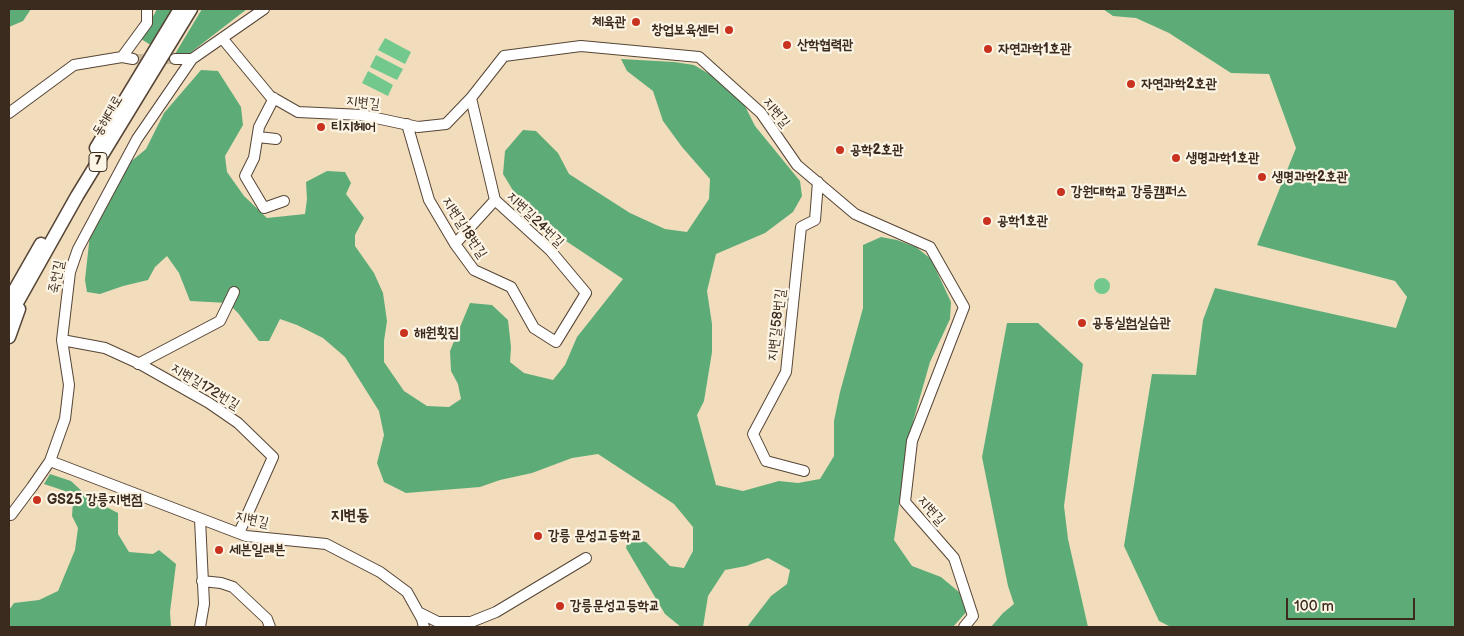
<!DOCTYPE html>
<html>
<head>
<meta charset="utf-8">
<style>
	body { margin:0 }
	#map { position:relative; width:1464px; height:636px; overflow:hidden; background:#f1ddbc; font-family:"Balsamiq Sans",sans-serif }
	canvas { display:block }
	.frame { position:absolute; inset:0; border:10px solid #3b2a1e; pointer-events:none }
	.scale { position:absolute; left:1286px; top:598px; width:129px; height:22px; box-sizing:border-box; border:2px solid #3b2a1e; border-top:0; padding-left:6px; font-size:15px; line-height:18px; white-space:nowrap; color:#3b2a1e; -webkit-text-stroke:4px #fcf5e5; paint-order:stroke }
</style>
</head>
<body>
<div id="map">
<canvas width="1464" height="636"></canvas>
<div class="frame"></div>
<div class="scale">100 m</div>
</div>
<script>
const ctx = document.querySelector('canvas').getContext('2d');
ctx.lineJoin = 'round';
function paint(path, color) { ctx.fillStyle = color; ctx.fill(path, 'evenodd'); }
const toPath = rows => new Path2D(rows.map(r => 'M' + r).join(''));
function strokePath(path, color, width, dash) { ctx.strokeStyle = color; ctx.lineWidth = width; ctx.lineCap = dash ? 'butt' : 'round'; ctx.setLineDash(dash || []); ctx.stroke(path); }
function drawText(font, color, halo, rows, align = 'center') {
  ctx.font = font + ' "Balsamiq Sans","Poor Story",sans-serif'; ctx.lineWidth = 4.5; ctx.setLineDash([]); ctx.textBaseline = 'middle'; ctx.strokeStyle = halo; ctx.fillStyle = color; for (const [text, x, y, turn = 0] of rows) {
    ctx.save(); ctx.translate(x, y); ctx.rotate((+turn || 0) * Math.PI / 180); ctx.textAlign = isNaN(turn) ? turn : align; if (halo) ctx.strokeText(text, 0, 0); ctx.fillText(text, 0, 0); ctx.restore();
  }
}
paint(toPath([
	[385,38,411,52,405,64,378,50],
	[376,55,403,69,397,80,370,67],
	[368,71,393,85,388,96,362,83],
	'1094 286a8 8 0 1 1 16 0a8 8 0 1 1-16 0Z'
]), '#72c88d');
paint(toPath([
	[9,9,31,9,23,21,9,27],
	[157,9,176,9,154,47,141,39],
	[202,9,247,9,190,53,175,54],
	[1103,9,1455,9,1455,627,1171,627,1159,621,1124,546,1152,374,1196,375,1203,320,1215,288,1396,328,1407,297,1395,281,1257,245,1296,148,1269,74,1231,73,1169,33,1136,18,1113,16],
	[621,59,674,62,694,65,711,75,745,106,755,126,800,181,802,196,793,212,765,233,716,254,707,291,712,324,712,352,704,401,697,415,716,485,743,491,779,481,798,483,820,479,834,456,834,421,840,392,863,308,863,245,881,237,897,240,916,247,931,259,951,302,950,319,930,362,910,432,894,540,912,566,941,577,959,592,968,610,953,627,747,627,771,596,787,584,790,570,768,558,746,566,725,570,708,596,703,627,681,627,665,614,626,548,628,539,646,542,670,566,684,568,693,551,693,527,674,504,598,454,572,458,532,473,500,480,480,487,406,493,384,482,377,463,384,435,379,411,345,357,323,338,297,325,280,319,269,341,259,341,238,313,228,303,190,301,179,273,167,256,155,267,148,280,123,286,100,294,87,292,85,280,90,234,128,164,146,149,164,113,201,70,218,71,241,107,243,125,225,156,227,172,244,196,267,218,305,214,307,199,306,182,327,171,345,172,351,183,346,194,364,218,355,235,355,246,374,273,383,293,387,321,384,341,384,362,404,391,427,406,449,407,461,399,458,384,451,371,450,351,470,303,492,305,508,320,511,347,510,362,524,373,553,380,565,365,577,337,623,279,566,241,546,232,523,207,503,174,505,151,523,130,536,131,558,153,569,174,630,213,665,229,687,232,709,199,710,179,682,147,663,121,653,91,627,71],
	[1007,323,1038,323,1083,364,1064,506,1068,539,1088,627,991,627,1003,613,1014,604,1008,586,982,457],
	[50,474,71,481,89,498,118,513,118,534,129,552,153,554,159,550,176,564,170,612,171,627,9,627,9,610,14,603,39,600,58,591,75,550,78,528,72,516,73,502,68,492,44,484]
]), '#5dac78');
strokePath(toPath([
	[133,59,175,59]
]), '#cdb99c', 10, [10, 5]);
const minor = toPath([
	[222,38,270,96,298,112,362,115,418,127,446,124,471,98,504,56,581,46,699,57,761,113,797,165,855,214,930,247,964,307,912,441,905,502,954,558,973,616,964,627],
	[122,57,147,23,147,9],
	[175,59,192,59],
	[274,98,259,127,254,158,245,176,264,208,284,201],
	[9,113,74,65,122,57,133,59],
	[407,124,429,200,455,244,474,270,511,287,534,328,556,342,586,293,550,250,495,200,471,98],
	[258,137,276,139],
	[455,244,495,200],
	[62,340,105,348,140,364,209,403,238,423,273,457,239,533],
	[138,364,220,321,234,292],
	[50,461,246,536,326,544,380,572,407,592,422,619,424,627],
	[804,471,766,461,753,434,786,372,801,227,815,220,818,182],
	[9,515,11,515,32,487,50,461,65,419,69,385,62,340,70,272,78,249,137,139,192,59,264,9],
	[202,581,221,583,233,587,267,619,270,627],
	[418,612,438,622,471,622,496,612,586,558],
	[200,627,204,604,200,519]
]);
const major = toPath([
	[96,148,180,9],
	[9,300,41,244],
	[9,317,77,196,191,9],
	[9,337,19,309]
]);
strokePath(minor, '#564536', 12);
strokePath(major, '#564536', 15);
strokePath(minor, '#fff', 10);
strokePath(major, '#fff', 12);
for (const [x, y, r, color] of [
	[636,22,5,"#c8321e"],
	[729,30,5,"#c8321e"],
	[787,45,5,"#c8321e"],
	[988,49,5,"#c8321e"],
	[1131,84,5,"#c8321e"],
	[321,127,5,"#c8321e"],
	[840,150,5,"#c8321e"],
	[1176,158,5,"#c8321e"],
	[1262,177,5,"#c8321e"],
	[1061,192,5,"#c8321e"],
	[987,221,5,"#c8321e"],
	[1082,323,5,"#c8321e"],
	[404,333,5,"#c8321e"],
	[37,500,5,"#c8321e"],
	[538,536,5,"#c8321e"],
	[219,550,5,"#c8321e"],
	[560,606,5,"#c8321e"]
]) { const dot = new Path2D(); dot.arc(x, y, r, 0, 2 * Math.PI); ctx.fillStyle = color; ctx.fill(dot); strokePath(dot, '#fcf5e5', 2); }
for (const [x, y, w] of [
	[98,162,18]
]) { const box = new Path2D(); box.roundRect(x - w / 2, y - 9.5, w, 19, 4); ctx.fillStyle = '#fcf5e5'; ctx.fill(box); strokePath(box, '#3b2a1e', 1); }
drawText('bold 12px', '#3b2a1e', null, [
	["7",98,162]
]);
drawText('bold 14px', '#3b2a1e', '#fcf5e5', [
	["체육관",626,22,"right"],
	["창업보육센터",719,30,"right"],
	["산학협력관",797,45],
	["자연과학1호관",998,49],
	["자연과학2호관",1141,84],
	["티지헤어",331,127],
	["공학2호관",850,150],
	["생명과학1호관",1186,158],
	["생명과학2호관",1272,177],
	["강원대학교 강릉캠퍼스",1071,192],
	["공학1호관",997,221],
	["공동실험실습관",1092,323],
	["해원횟집",414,333],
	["GS25 강릉지변점",47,500],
	["강릉 문성고등학교",548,536],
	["세븐일레븐",229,550],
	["강릉문성고등학교",570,606]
], 'left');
drawText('14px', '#3b2a1e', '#fcf5e5', [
	["지변길",363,103,7],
	["지변길",776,113,51],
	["동해대로",108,116,-59],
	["지변길24번길",535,220,44],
	["지변길18번길",464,228,57],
	["죽헌길",57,277,-79],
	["지변길58번길",777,325,-83],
	["지변길172번길",205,387,31],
	["지변길",931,511,49],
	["지변길",252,520,13]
]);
drawText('bold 16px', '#3b2a1e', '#fcf5e5', [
	["지변동",350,516]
]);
</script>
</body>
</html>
